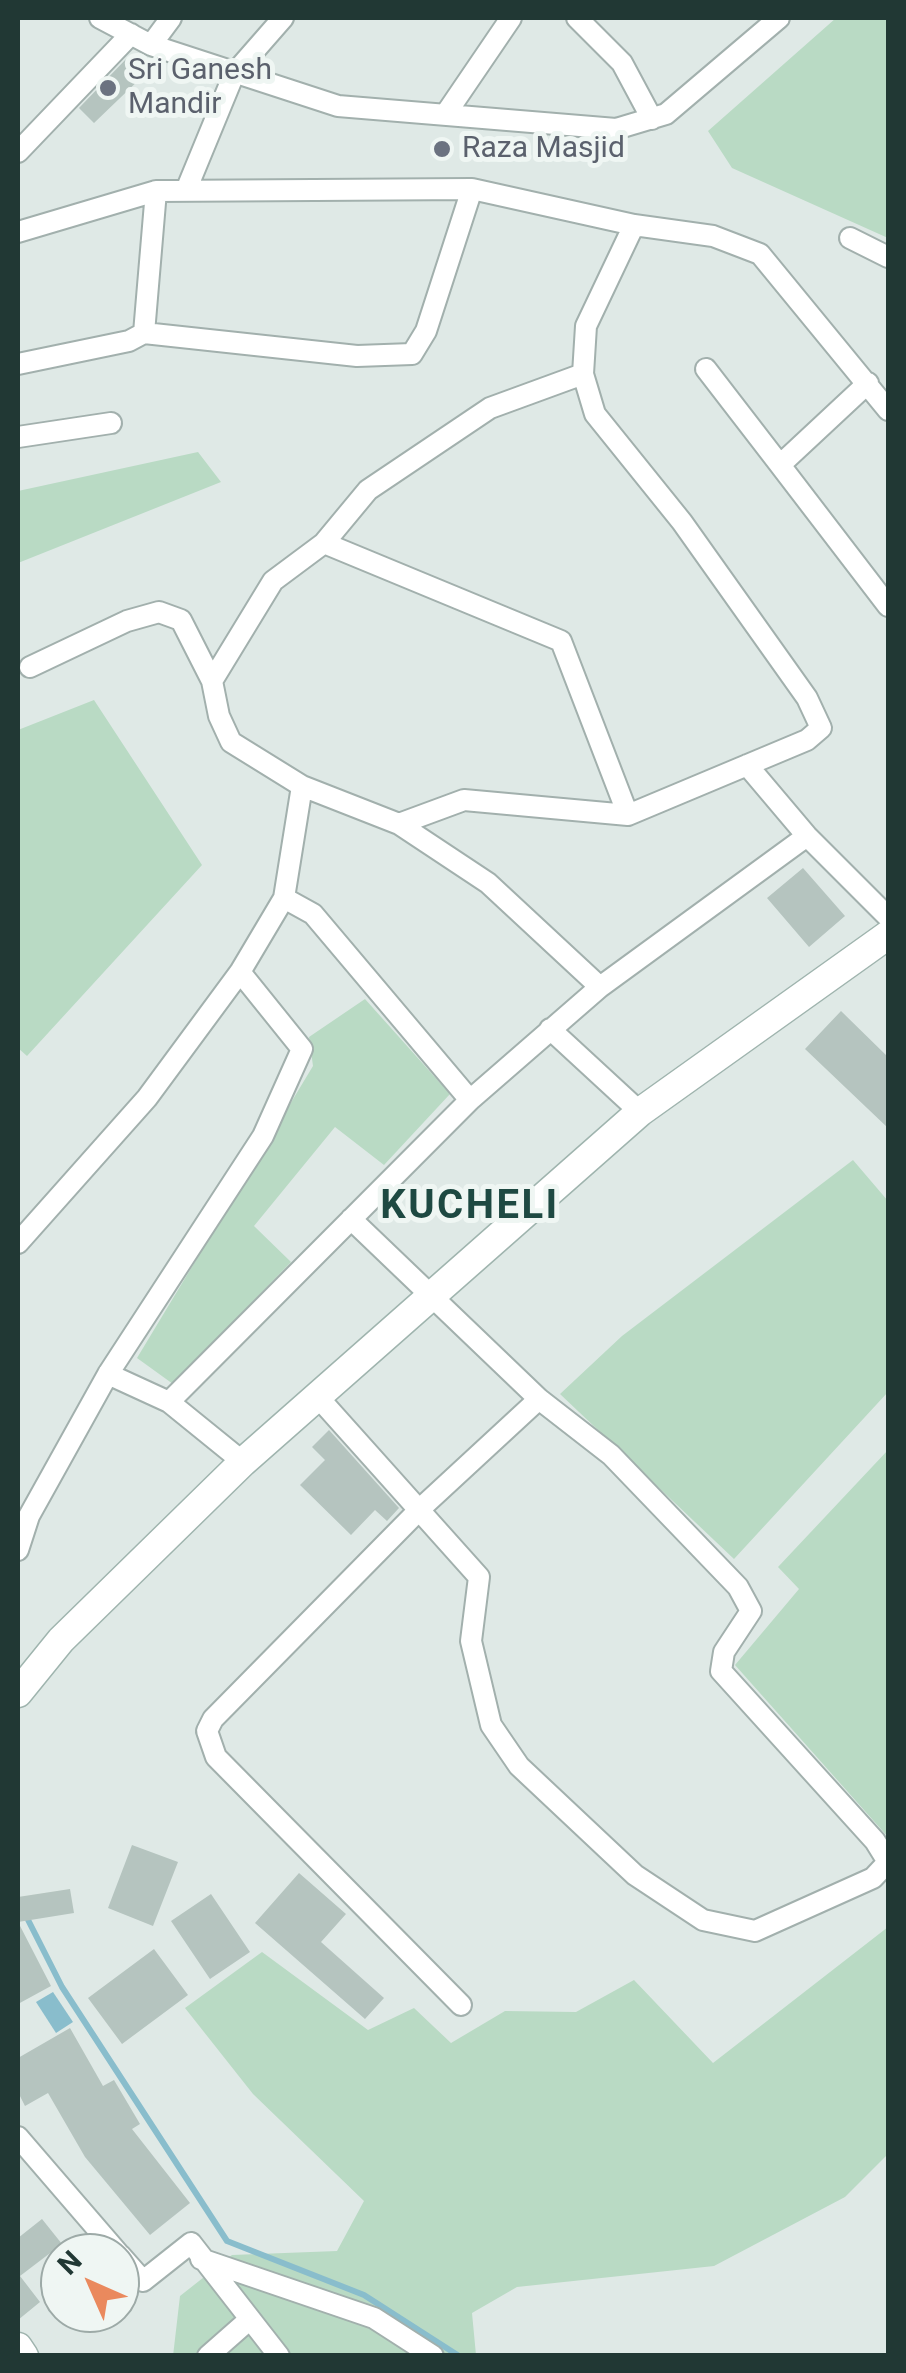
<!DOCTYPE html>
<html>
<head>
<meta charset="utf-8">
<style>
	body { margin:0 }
	#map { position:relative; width:906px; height:2373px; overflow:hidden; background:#dfe9e6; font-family:Roboto,sans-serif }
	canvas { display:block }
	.frame { position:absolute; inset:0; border:20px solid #213834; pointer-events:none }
	.north { position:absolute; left:40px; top:2233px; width:100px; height:100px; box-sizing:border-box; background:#eff6f3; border:2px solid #9daaa7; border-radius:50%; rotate:315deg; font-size:28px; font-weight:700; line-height:40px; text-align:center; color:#213834 }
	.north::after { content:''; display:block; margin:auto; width:35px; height:45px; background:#ea895d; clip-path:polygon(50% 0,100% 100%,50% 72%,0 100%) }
</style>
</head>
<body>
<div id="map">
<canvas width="906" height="2373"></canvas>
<div class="frame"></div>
<div class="north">N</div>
</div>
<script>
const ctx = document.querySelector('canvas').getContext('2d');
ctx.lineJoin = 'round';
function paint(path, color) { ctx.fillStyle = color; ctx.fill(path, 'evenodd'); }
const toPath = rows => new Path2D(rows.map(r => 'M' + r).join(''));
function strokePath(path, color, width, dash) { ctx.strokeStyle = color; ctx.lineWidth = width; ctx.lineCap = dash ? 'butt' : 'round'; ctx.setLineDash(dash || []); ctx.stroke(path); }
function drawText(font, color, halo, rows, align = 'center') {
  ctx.font = font + ' Roboto,sans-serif'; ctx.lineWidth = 10; ctx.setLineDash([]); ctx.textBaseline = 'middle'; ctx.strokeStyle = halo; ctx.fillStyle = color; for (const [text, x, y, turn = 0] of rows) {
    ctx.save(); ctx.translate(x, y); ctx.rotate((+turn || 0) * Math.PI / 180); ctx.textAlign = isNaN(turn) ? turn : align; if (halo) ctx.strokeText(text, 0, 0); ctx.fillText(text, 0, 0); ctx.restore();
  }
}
paint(toPath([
	[836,18,888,18,888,238,732,168,708,131],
	[198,452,221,482,18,563,18,491],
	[94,700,202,865,27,1056,18,1048,18,730],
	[365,999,450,1094,384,1165,335,1127,254,1226,291,1262,173,1384,137,1358,313,1066,309,1037],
	[853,1160,888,1201,888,1392,734,1559,560,1394,622,1336],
	[888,1450,888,1837,735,1665,799,1589,778,1567],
	[888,1927,888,2154,845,2197,714,2266,517,2287,472,2313,476,2355,173,2356,180,2296,232,2255,337,2251,364,2201,253,2094,185,2008,262,1952,368,2030,414,2008,451,2043,505,2011,576,2012,634,1980,713,2063]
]), '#b9dac4');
paint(toPath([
	[53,1992,73,2022,56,2033,36,2002]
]), '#89bdcc');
strokePath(toPath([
	[18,1900,62,1987,227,2241,364,2295,459,2356]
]), '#89bdcc', 6);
paint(toPath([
	[127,58,144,75,94,123,79,108],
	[803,868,845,916,809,947,767,898],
	[841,1011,888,1057,888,1128,805,1049],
	[329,1430,399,1508,387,1521,375,1510,351,1535,300,1485,325,1460,312,1447],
	[132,1845,178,1862,153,1926,108,1908],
	[299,1873,346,1914,321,1942,384,1998,365,2019,255,1923],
	[70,1889,74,1913,18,1922,51,1986,18,2004,18,1897],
	[211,1894,250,1952,210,1979,171,1921],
	[154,1949,188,1995,122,2044,88,1998],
	[70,2028,103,2086,114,2080,140,2124,132,2129,190,2203,150,2235,85,2157,48,2093,25,2106,18,2092,18,2058],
	[42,2219,62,2244,20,2276,40,2302,18,2320,18,2238]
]), '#b5c4bf');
const street = toPath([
	[100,18,151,45,338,106,616,129,666,114,779,18],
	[577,18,622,63,652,119],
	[151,45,171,18],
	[445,115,511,18],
	[18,152,131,34],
	[187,188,234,74,283,18],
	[18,232,156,191,472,189,634,225,713,236,760,254,888,410],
	[850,238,888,257],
	[144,333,156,191],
	[18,364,129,341,144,333,357,356,412,354,426,331,472,189],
	[706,369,780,465],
	[868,383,780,465,888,606],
	[18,437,111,423],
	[324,543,561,641,628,815],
	[30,667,127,621,159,612,181,620,212,681,219,716,231,742,302,786,399,824,488,883,600,987],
	[212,681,273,581,324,543,368,490,490,408,583,374],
	[747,765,807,836,888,917],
	[399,824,464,800,628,815,807,740,821,728,807,698,682,522,595,414,583,374,586,326,634,225],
	[284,898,313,914,470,1100],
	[550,1029,640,1112],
	[351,1219,539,1399,611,1455,738,1587,751,1611,724,1652,721,1671,875,1841,888,1862],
	[18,1243,147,1098,240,972,284,898,302,786],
	[108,1374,169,1402,243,1462],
	[317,1396,479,1577,471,1641,491,1725,519,1766,635,1875,703,1920,755,1931,873,1878,888,1862],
	[169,1402,470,1100,600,987,807,836],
	[18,1550,29,1516,108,1374,263,1136,302,1049,240,972],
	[461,2005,216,1757,207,1731,213,1719,421,1508,539,1399],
	[18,2137,118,2253],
	[120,2255,143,2281,191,2243,279,2356],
	[201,2259,374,2318,433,2356],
	[208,2356,250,2319]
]);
const secondary = toPath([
	[18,1693,61,1640,243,1462,640,1112,888,935],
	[18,2347,24,2356]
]);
strokePath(street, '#a2b0ad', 24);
strokePath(secondary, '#9fb4ae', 31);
strokePath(street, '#fff', 20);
strokePath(secondary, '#fff', 28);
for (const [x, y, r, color] of [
	[108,88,10,"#6b7280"],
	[442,149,10,"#6b7280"]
]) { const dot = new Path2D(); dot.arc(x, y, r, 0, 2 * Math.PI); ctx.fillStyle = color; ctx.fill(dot); strokePath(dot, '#eff6f3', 4); }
drawText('30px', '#5b616d', '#eff6f3', [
	["Sri Ganesh",128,71],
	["Mandir",128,105],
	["Raza Masjid",462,149]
], 'left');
ctx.letterSpacing = '2.5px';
drawText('bold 40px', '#1e4942', '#eff6f3', [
	["KUCHELI",470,1208]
]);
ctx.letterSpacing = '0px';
</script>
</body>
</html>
